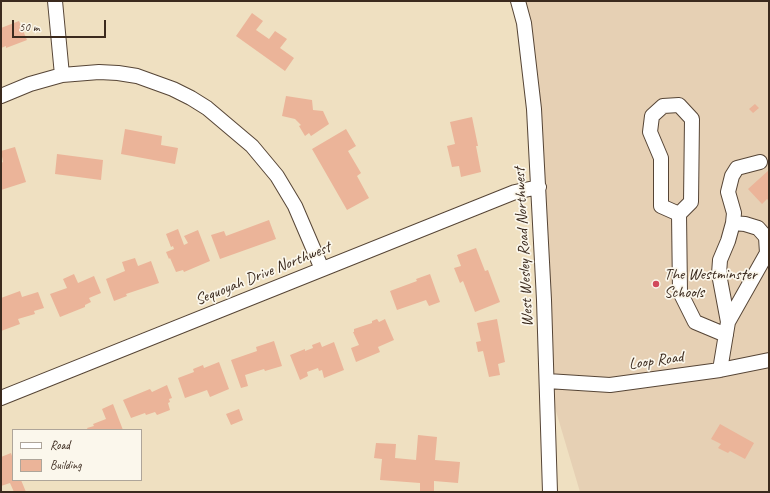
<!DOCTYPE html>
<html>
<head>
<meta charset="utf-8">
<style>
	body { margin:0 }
	#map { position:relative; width:770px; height:493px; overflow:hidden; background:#efe0c1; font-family:Caveat,sans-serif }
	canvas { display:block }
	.frame { position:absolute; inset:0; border:2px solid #3b2a1e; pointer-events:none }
	.legend { position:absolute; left:12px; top:429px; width:130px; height:52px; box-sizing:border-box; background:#fbf7ec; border:1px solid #aea59a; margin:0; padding:5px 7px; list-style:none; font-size:12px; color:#3b2a1e }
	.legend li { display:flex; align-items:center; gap:8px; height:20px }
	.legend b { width:20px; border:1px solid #aea59a }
	.scale { position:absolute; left:12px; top:20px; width:94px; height:18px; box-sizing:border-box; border:2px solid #3b2a1e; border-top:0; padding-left:5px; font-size:12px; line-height:14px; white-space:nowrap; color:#3b2a1e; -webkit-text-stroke:3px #fbf7ec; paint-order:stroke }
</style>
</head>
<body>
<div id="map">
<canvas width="770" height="493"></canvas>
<div class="frame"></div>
<ul class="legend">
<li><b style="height:5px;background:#fff"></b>Road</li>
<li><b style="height:11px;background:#ebb499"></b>Building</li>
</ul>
<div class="scale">50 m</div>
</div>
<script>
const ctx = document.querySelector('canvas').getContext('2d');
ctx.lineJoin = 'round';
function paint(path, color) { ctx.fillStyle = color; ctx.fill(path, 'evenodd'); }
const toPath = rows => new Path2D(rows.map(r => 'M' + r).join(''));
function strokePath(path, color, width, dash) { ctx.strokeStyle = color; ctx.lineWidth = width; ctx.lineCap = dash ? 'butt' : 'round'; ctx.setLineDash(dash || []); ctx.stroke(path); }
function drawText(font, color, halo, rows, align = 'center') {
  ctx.font = font + ' Caveat,sans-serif'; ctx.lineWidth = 3.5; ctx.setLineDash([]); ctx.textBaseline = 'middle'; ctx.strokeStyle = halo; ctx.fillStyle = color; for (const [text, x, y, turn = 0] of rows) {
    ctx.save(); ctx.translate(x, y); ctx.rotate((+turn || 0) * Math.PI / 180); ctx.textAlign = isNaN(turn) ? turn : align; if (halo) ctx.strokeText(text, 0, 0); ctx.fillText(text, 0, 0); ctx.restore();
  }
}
paint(toPath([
	[518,1,769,1,769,492,580,492,547,381,539,187]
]), '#e6d0b4');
paint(toPath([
	[252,13,263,21,256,30,269,39,275,31,287,39,280,48,294,58,285,71,236,36],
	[19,21,27,40,6,48,6,46,1,48,1,28],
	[286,96,312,100,313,110,323,111,329,124,311,136,309,133,305,136,299,126,301,125,295,119,282,116],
	[755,104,759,108,753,113,749,109],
	[472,117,478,146,476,146,481,172,461,177,459,166,452,167,447,146,455,144,450,122],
	[125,129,162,136,161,145,178,148,175,164,121,154],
	[346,129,356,146,348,151,361,173,357,176,369,198,347,210,312,149],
	[15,147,26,182,1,190,1,163,3,162,1,151],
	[57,154,103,160,101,180,55,174],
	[769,170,769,201,767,199,762,204,748,189],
	[269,220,276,239,220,259,211,235,224,231,226,236],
	[178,229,184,245,188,243,184,236,198,230,210,261,184,272,183,270,176,272,170,258,169,259,166,252,174,249,173,246,171,247,166,234],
	[476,248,485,271,488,270,500,302,475,312,463,281,460,283,454,268,461,266,457,255],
	[135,258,138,266,151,261,159,283,126,294,127,296,114,301,106,279,125,271,122,262],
	[74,274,78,283,94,276,101,293,89,298,91,302,85,305,85,307,60,317,50,294,67,288,63,279],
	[430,274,440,302,429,306,426,300,397,310,390,291,417,281,416,279],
	[20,291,22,297,38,292,44,308,34,311,35,314,18,319,20,324,1,331,1,298],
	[377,319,379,322,385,319,394,340,378,347,380,352,356,362,351,348,359,345,353,332,354,332,354,329,372,323,372,321],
	[497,319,505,362,498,364,500,375,489,377,483,351,478,352,476,342,481,341,477,323],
	[274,341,282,366,265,371,264,369,245,375,248,386,241,388,231,360,257,351,256,347],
	[320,342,322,347,334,342,344,370,324,378,322,370,319,371,318,368,307,372,308,376,300,380,290,355,305,349,305,351,313,348,312,345],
	[219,362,229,389,210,397,207,390,185,398,178,378,194,372,193,369,203,365,204,368],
	[167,385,172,398,169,399,170,402,168,403,170,410,157,415,155,412,146,415,145,413,131,418,123,400,150,389,152,392],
	[113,404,123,430,88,430,87,428,94,426,93,424,106,419,102,409],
	[239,409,243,420,231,425,226,414],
	[720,424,754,443,745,459,730,451,728,453,718,448,721,444,711,439],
	[418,435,437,437,435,460,460,462,458,483,434,481,434,492,420,492,420,483,380,480,382,459,374,458,376,443,396,444,395,458,416,460],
	[11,453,13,459,13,480,21,480,26,492,14,492,10,483,1,486,1,457]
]), '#ebb499');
const minor = toPath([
	[55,1,62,75],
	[518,1,524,23,534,109,544,300,550,492],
	[1,96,30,84,62,75,99,72,118,73,137,76,173,89,191,98,207,108,252,146,277,176,295,206,322,269],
	[679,214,661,206,661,158,650,132,652,116,663,106,679,105,692,119,691,202,679,214,680,292,695,322,726,335],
	[733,223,734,213,728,192,732,176,737,168,760,162],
	[720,370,728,322,719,274,720,260,728,241,733,223,745,224,758,228,766,237,767,253,728,322],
	[547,381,610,385,720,370,769,360],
	[1,398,515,192,539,187]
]);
strokePath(minor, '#564536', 16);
strokePath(minor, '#fff', 14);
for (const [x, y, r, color] of [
	[656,284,4,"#d1495b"]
]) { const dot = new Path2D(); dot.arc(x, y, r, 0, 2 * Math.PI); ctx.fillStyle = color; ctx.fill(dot); strokePath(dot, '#fbf7ec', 1.5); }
drawText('16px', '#3b2a1e', '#fbf7ec', [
	["West Wesley Road Northwest",524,247,-93],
	["Sequoyah Drive Northwest",263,274,-22],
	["Loop Road",656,361,-8]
]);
drawText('16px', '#3b2a1e', '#fbf7ec', [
	["The Westminster",664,275],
	["Schools",664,293]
], 'left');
</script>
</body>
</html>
